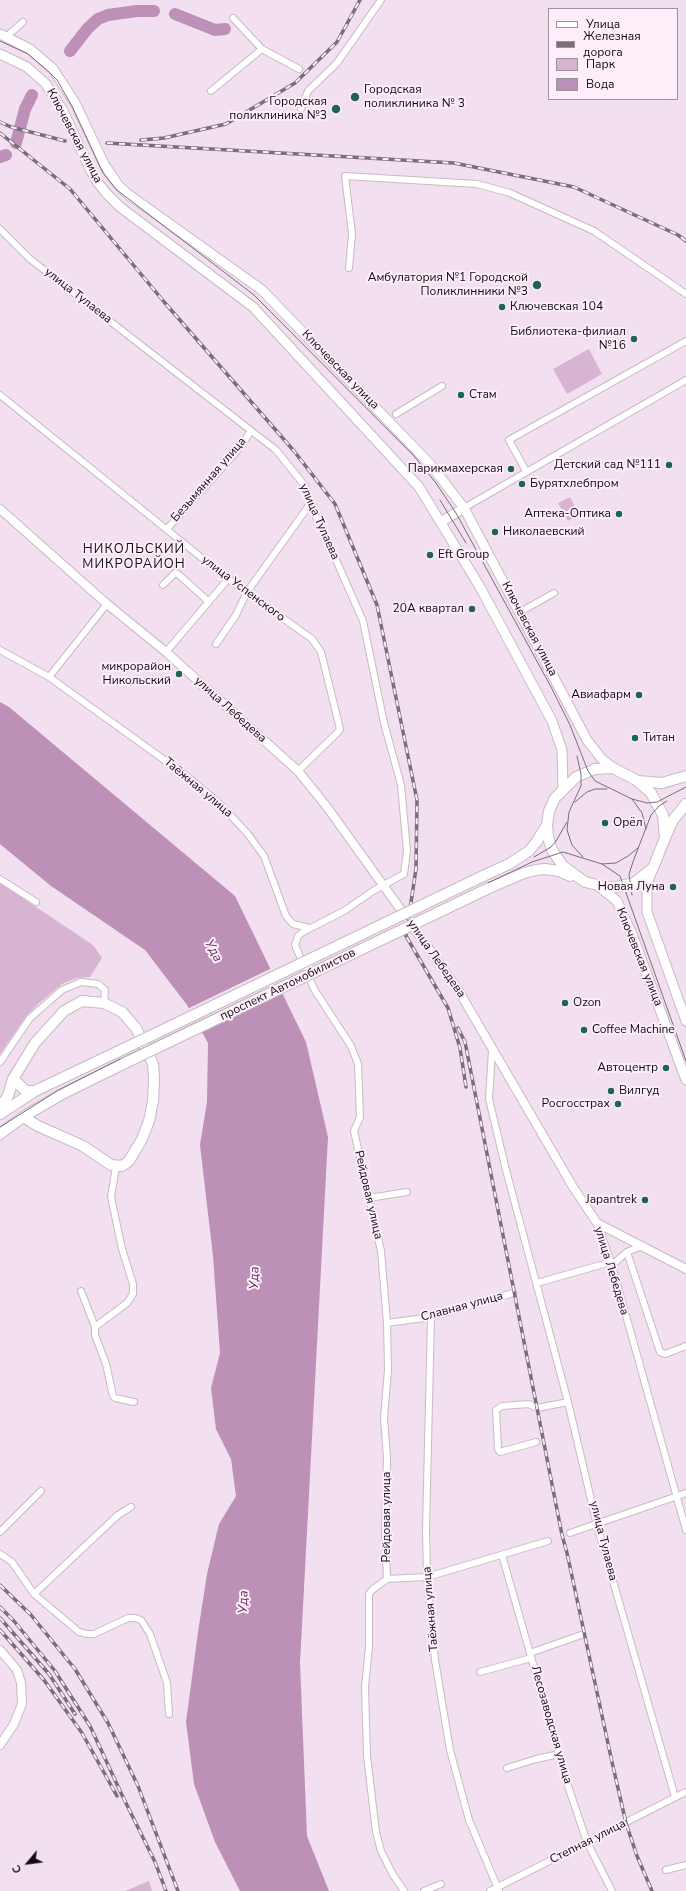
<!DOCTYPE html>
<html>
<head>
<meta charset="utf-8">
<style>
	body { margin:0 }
	#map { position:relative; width:686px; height:1891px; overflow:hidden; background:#f2dfef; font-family:"Nunito Sans",sans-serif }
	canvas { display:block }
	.legend { position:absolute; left:548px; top:8px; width:130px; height:92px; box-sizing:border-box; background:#fdeefa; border:1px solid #9e939c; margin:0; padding:5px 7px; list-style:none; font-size:12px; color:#100b10 }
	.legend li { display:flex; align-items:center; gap:8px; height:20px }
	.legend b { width:20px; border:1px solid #9e939c }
	.north { position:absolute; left:8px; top:1843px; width:40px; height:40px; -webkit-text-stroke:3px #fdeefa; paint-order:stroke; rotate:241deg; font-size:11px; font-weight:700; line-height:16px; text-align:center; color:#100b10 }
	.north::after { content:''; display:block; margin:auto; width:14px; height:18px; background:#100b10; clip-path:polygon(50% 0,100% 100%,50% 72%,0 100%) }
</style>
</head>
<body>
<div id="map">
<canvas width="686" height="1891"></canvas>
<ul class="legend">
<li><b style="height:5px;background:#fff"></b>Улица</li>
<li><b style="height:5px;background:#7a6e79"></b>Железная дорога</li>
<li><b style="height:11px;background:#d7b5d2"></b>Парк</li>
<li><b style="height:11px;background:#bd90b7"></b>Вода</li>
</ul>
<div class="north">С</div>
</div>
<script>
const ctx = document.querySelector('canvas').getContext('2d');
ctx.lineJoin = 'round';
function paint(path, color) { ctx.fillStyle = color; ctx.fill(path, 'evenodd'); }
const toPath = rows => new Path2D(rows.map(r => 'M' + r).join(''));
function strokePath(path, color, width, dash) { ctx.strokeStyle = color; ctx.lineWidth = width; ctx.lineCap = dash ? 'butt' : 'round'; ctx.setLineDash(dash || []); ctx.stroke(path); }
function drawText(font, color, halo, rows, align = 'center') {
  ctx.font = font + ' "Nunito Sans",sans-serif'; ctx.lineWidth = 4; ctx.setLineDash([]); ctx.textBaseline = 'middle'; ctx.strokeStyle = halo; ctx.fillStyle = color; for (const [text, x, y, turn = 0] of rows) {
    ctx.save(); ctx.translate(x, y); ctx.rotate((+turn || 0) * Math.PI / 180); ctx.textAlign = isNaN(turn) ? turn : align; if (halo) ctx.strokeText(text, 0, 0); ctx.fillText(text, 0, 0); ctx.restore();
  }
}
paint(toPath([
	[589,349,602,374,567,394,553,369],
	[570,497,579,515,568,521,558,503],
	[0,883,93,945,102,958,90,977,77,978,62,984,38,1004,27,1015,0,1054],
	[149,1881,152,1891,125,1891]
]), '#d7b5d2');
paint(toPath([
	[0,702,9,707,235,896,306,1042,328,1137,300,1663,307,1836,329,1891,240,1891,215,1842,194,1784,186,1722,198,1632,207,1574,219,1524,236,1496,231,1459,216,1429,211,1388,220,1353,213,1256,200,1145,207,1102,208,1043,187,1005,145,950,51,886,0,844]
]), '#bd90b7');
paint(toPath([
	[272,968,284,992,200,1032,187,1009]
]), '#f2dfef');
strokePath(toPath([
	[175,14,215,30,225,29],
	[70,51,88,28,98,19,108,15,137,11,154,11],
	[16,143,25,109,32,95],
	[0,157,6,155]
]), '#bd90b7', 12);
const minor = toPath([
	[233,18,262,49,299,69],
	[6,37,23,22],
	[211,91,262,49],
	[301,109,308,91,337,63,381,0],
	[0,229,30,259,276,450,305,486,310,504,332,551,363,621,384,723,401,785,407,851,404,874,373,891,344,911,303,932,298,936,295,945,314,989,351,1046,358,1064,360,1117,354,1131,381,1251,387,1323,388,1370,384,1418,387,1458,385,1532,387,1579],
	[349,268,352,234,345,176,477,184,510,193,594,231,686,294],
	[0,395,228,579,312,639,321,652,340,729,338,732,298,771],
	[396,414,442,386],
	[526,471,509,440,686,341],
	[464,508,686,380],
	[167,529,237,451,251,431],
	[163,585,175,573,178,574,209,602],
	[107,604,49,677,188,777,221,805,247,833,264,856,286,916,293,924,309,928],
	[520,612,554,593],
	[216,644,236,615,247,592,310,504],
	[0,650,49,677],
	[166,652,228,579],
	[0,879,36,902],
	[492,1050,489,1099,506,1170,568,1402,597,1525,675,1797],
	[0,1062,30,1018,62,990,81,982,98,984,105,990,104,1003],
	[116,1167,111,1197,122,1249,133,1284,133,1294,127,1303,95,1327,95,1335,106,1364,113,1396,115,1398,134,1402],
	[369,1198,407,1192],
	[597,1223,611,1262,686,1530],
	[627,1252,660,1352,665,1354,686,1346],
	[612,1265,627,1252,642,1246],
	[537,1283,611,1262],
	[81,1291,95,1327],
	[431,1317,426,1529,427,1577,435,1660,450,1750,469,1820,499,1891],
	[387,1323,431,1317,513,1293],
	[536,1442,500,1452,498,1449,496,1410,502,1406,529,1404,537,1408,568,1402],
	[0,1532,41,1491],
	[570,1533,686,1493],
	[0,1554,12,1562,34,1594,79,1632,87,1634,94,1634,128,1618,135,1618,141,1620,150,1634,167,1683,169,1714],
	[502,1555,567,1783,587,1842,612,1891],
	[387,1579,372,1590,369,1594,369,1647,365,1687,367,1756,376,1832,381,1851,392,1873,404,1891],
	[387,1579,427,1577,548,1541],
	[34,1594,118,1515,131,1507],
	[530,1653,581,1635],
	[480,1672,531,1658],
	[507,1768,536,1759,559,1754],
	[666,1870,686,1865],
	[424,1891,441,1884],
	[490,1891,686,1792]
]);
const tertiary = toPath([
	[0,509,107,604,166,652,298,771,327,807,457,988,573,1187,597,1223,686,1269],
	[0,1650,17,1670,21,1683,22,1704,14,1724,0,1745]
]);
const secondary = toPath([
	[0,34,30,49,53,69,75,103,104,164,118,185,129,195,262,290,430,464,464,508,587,740,601,758,613,768],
	[0,54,27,67,46,84,63,111,90,169,98,183,107,194,120,207,253,307,419,487,480,587,552,721,562,750,563,789],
	[441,522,464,508],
	[653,868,647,884,647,912,686,1021],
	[598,886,617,901,632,934,686,1080]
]);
const primary = toPath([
	[613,768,636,780,651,793,663,815,665,838,653,868,634,883,611,888,585,882,563,866,552,850,548,837,547,825,549,811,555,798,576,777,595,769,613,768],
	[638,781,662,783,686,776],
	[665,838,673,820,686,804],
	[483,876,509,864,529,851,537,841,547,825],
	[489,888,524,873,536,870,545,869,559,871,570,876],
	[13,1079,26,1091,35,1091],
	[0,1107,8,1096,13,1079,35,1043,64,1011,82,1001,104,1003,122,1012,136,1028,153,1064,154,1079,153,1101,149,1121,142,1139,129,1161,122,1166,111,1165,83,1146,38,1126,23,1117],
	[0,1114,35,1091,117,1052],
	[0,1134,23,1117,62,1094,123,1064]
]);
strokePath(minor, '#cab9c7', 8);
strokePath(tertiary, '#cab9c7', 10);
strokePath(secondary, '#cab9c7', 11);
strokePath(primary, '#cab9c7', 12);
strokePath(minor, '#fff', 6);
strokePath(tertiary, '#fff', 8);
strokePath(secondary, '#fff', 9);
strokePath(primary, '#fff', 10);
strokePath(toPath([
	[0,41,28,54,49,72,57,80,72,106,103,173,117,190,254,295,413,455,436,483,456,513,551,687,570,725,588,771,595,781,632,799,647,803,657,802,686,787],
	[440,500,466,543],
	[577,756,581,774,581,786,569,812,567,830,572,845,583,857],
	[632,799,642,813,646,829],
	[575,802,587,792,595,789,607,789],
	[534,857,551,847,556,841,567,822],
	[602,864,616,863,628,856,638,848],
	[632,895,629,874,634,859,651,815,659,806,667,801],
	[0,1127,57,1091,120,1059,532,862,563,852,602,864,620,876,686,1061]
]), '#7a6e79', 1);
const rail = toPath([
	[0,122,11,127,65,141],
	[0,133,70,189,165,303,294,451,335,504,377,605,417,800,416,869,406,936,448,1008,460,1048,466,1087],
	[141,140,164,138,226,124,295,83,337,42,360,0],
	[107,143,454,163,574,187,678,235,686,241],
	[458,1028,465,1042,562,1535,567,1553,612,1762,626,1823,637,1856,652,1891],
	[0,1585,31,1615,75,1669,108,1723,138,1786,178,1891],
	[0,1607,14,1621,55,1671,90,1726,122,1795,155,1862,166,1891],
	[0,1618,49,1674,75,1714],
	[0,1630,44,1680,82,1733,117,1796]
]);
strokePath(rail, '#7a6e79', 3.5);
strokePath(rail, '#fdeefa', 2, [6]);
const primaryBridge = toPath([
	[117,1052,483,876],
	[123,1064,489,888]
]);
strokePath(primaryBridge, '#cab9c7', 12, []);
strokePath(primaryBridge, '#fff', 10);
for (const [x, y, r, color] of [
	[355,97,5,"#216353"],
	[336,109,5,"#216353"],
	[537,285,5,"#216353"],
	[502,307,4,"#216353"],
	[634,339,4,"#216353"],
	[461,395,4,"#216353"],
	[669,465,4,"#216353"],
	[511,469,4,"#216353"],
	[522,484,4,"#216353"],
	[619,514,4,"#216353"],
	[495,532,4,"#216353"],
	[430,555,4,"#216353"],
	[472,609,4,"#216353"],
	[179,674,4,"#216353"],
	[639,695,4,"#216353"],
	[635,738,4,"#216353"],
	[605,823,4,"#216353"],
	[673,887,4,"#216353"],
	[565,1003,4,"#216353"],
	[584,1030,4,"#216353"],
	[666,1068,4,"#216353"],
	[611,1091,4,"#216353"],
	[618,1104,4,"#216353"],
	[645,1200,4,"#216353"]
]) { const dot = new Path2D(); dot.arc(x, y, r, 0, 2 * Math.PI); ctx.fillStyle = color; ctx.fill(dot); strokePath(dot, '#fdeefa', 1.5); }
drawText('12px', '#100b10', '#fdeefa', [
	["Городская",364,90,"left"],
	["поликлиника № 3",364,104,"left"],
	["Городская",327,102],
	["поликлиника №3",327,116],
	["Амбулатория №1 Городской",528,278],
	["Поликлинники №3",528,292],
	["Ключевская 104",510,307,"left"],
	["Библиотека-филиал",626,332],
	["№16",626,346],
	["Стам",469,395,"left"],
	["Детский сад №111",661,465],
	["Парикмахерская",503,469],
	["Бурятхлебпром",530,484,"left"],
	["Аптека-Оптика",611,514],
	["Николаевский",503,532,"left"],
	["Eft Group",438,555,"left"],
	["20А квартал",464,609],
	["микрорайон",171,667],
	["Никольский",171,681],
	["Авиафарм",631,695],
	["Титан",643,738,"left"],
	["Орёл",613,823,"left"],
	["Новая Луна",665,887],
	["Ozon",573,1003,"left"],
	["Coffee Machine",592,1030,"left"],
	["Автоцентр",658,1068],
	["Вилгуд",619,1091,"left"],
	["Росгосстрах",610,1104],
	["Japantrek",637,1200]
], 'right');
drawText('12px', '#100b10', '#fdeefa', [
	["Ключевская улица",74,136,62],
	["улица Тулаева",78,296,38],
	["Ключевская улица",340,370,46],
	["Безымянная улица",209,480,-49],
	["улица Тулаева",319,522,66],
	["улица Успенского",243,589,37],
	["Ключевская улица",529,629,62],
	["улица Лебедева",230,710,42],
	["Таёжная улица",198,788,40],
	["Ключевская улица",639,957,68],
	["улица Лебедева",436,959,55],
	["проспект Автомобилистов",288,985,-26],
	["Рейдовая улица",368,1195,77],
	["улица Лебедева",611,1271,73],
	["Славная улица",462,1307,-15],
	["Рейдовая улица",387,1517,-90],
	["улица Тулаева",603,1541,76],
	["Таёжная улица",431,1609,-95],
	["Лесозаводская улица",551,1725,74],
	["Степная улица",588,1842,-27]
]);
ctx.letterSpacing = '1px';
drawText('13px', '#100b10', '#fdeefa', [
	["НИКОЛЬСКИЙ",134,550],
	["МИКРОРАЙОН",134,565]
]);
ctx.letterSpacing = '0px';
drawText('italic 13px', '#5e275a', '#fdeefa', [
	["Уда",213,951,62],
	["Уда",255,1278,-88],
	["Уда",244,1602,-88]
]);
</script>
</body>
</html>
